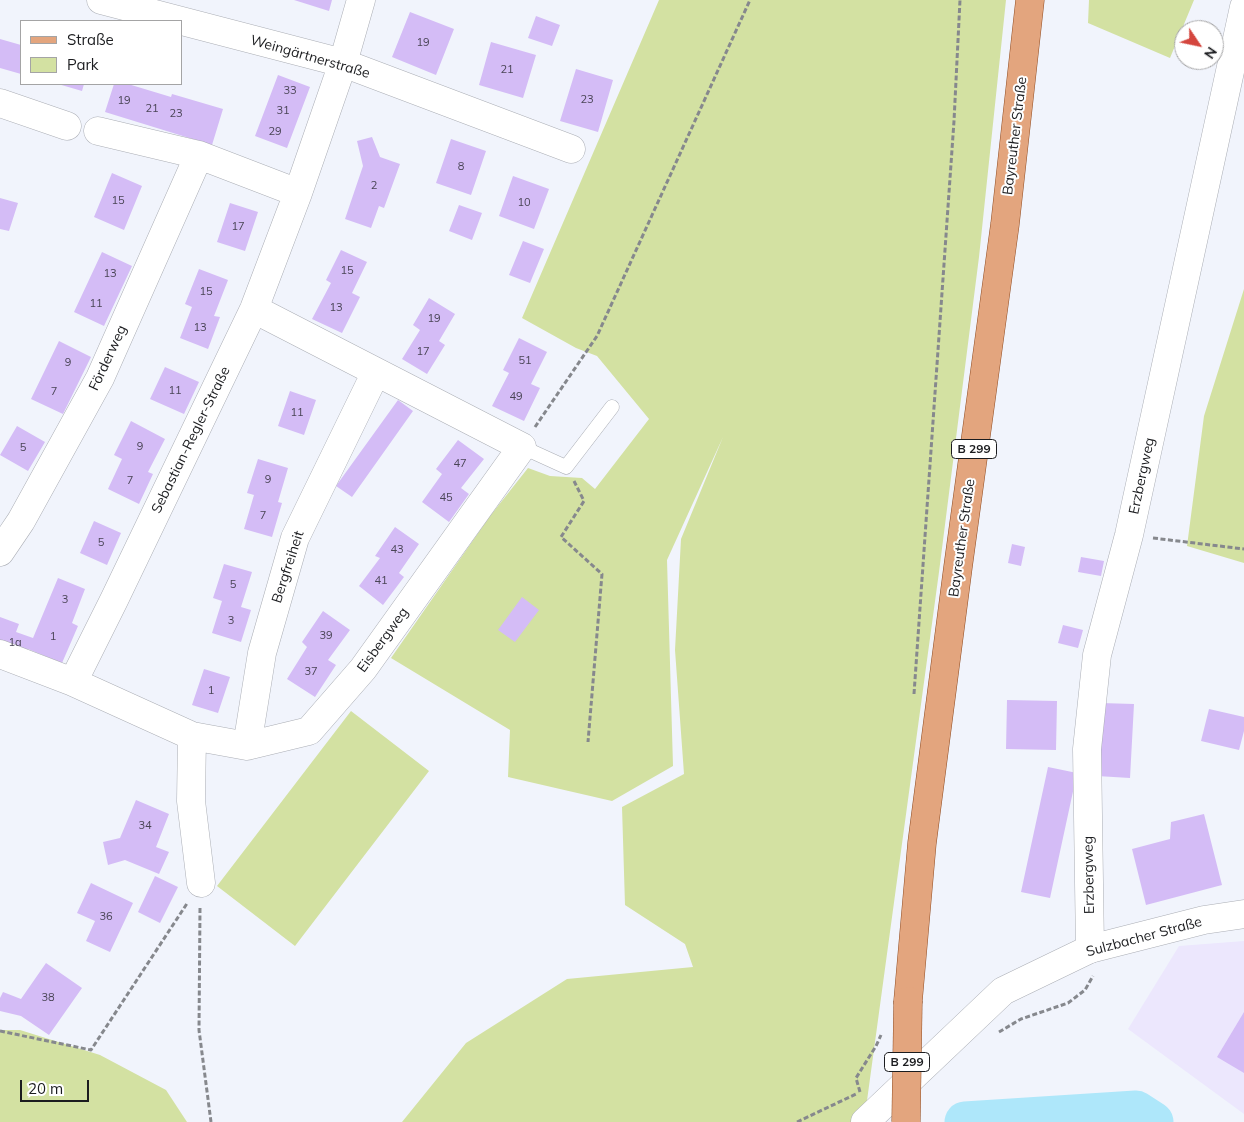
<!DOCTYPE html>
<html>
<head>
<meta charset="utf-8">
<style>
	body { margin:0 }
	#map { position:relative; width:1244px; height:1122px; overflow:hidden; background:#f1f4fc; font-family:Mulish,sans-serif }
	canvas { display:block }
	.legend { position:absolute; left:20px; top:20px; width:162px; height:65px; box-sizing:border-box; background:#fff; border:1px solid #a4a4a5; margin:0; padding:6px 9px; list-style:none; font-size:15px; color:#1b1c1f }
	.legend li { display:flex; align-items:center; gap:10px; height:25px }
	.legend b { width:25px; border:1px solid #a4a4a5 }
	.north { position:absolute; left:1174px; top:20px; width:50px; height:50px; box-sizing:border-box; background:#fff; border:1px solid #a4a4a5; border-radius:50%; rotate:124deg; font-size:14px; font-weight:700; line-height:20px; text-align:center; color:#1b1c1f }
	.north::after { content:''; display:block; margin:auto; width:18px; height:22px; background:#d4463e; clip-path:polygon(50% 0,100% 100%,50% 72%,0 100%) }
	.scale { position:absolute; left:20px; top:1080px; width:69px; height:22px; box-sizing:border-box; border:2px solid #1b1c1f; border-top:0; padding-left:6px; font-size:15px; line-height:18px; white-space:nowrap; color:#1b1c1f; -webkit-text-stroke:4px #fff; paint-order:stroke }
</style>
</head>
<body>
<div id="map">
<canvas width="1244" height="1122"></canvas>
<ul class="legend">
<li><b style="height:6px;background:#e3a57e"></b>Straße</li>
<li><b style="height:14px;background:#d3e1a2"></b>Park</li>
</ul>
<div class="north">N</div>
<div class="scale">20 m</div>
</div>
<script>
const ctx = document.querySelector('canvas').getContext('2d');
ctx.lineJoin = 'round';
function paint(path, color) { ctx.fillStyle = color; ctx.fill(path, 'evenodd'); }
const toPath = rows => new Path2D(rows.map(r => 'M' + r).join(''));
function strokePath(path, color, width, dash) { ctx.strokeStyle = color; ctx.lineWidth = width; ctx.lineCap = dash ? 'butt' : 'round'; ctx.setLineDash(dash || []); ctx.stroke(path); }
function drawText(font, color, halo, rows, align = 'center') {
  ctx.font = font + ' Mulish,sans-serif'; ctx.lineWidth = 4; ctx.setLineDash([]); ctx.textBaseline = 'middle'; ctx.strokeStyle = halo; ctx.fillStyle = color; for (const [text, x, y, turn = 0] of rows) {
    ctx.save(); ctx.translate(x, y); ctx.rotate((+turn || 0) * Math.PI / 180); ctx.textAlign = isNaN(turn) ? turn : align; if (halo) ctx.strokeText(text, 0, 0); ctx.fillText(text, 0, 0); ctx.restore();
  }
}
paint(toPath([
	[1244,941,1244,1114,1128,1029,1179,946]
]), '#ece7fd');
paint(toPath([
	[659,0,1006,0,979,257,939,572,866,1108,866,1122,402,1122,466,1043,567,979,693,967,685,944,625,905,622,807,684,774,675,650,681,539,723,437,667,560,673,766,612,801,508,777,510,730,391,658,490,516,528,468,550,476,582,478,595,489,649,419,597,356,576,348,522,318],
	[1089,0,1194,0,1170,58,1088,23],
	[1244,289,1244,563,1187,546,1204,416],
	[351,711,429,771,295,946,217,886],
	[0,1030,20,1030,100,1055,166,1090,187,1122,0,1122]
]), '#d3e1a2');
strokePath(toPath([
	[965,1122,1136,1111,1153,1122]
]), '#aee7fa', 41);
paint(toPath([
	[294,0,332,0,329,11],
	[410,12,454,29,436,75,392,57],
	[536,16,560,25,552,46,528,38],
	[0,39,21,45,21,74,0,68],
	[491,42,536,55,523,98,479,85],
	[576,69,613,80,598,132,560,121],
	[278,75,310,87,287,148,255,136],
	[58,84,84,84,82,91],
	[114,84,128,84,171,97,172,94,223,109,212,145,105,112],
	[372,137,380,157,400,164,384,208,379,206,371,228,345,219,363,166,357,141],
	[451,139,486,151,471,195,436,183],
	[112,173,142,186,124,230,94,217],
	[513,176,549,189,534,229,499,216],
	[0,198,18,203,9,231,0,229],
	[230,203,258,212,245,251,217,242],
	[459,205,482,213,472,240,449,231],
	[523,241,544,249,530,283,509,275],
	[341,250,367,262,352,293,360,297,342,333,312,319,331,283,326,280],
	[102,252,132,266,104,326,74,312],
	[199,269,228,280,214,316,220,317,208,349,180,338,192,307,185,304],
	[429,298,455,314,439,341,445,345,427,374,402,359,420,330,413,325],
	[519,338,547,352,531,384,540,388,524,421,492,406,509,373,503,370],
	[59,341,91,357,63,414,31,399],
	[165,367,199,382,184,414,150,399],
	[290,391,316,400,304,435,278,426],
	[398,400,413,411,352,497,336,486],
	[131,421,165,439,148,472,153,474,139,504,108,489,122,459,114,455],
	[17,426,45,442,28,471,0,455],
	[458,440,484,459,461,488,469,494,449,522,422,502,442,474,436,469],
	[258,459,288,468,278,502,282,503,272,537,244,529,254,495,247,493],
	[94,521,121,533,107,565,80,553],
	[395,527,419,544,399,573,404,577,383,605,359,586,380,558,375,556],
	[1012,544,1025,547,1021,566,1008,563],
	[1081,557,1104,561,1101,576,1078,572],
	[224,564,252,572,241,607,251,610,241,642,212,633,222,601,213,598],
	[58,578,85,589,72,623,78,626,62,663,28,649,24,659,0,650,0,617,19,624,16,632,33,638],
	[522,597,539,610,515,642,498,630],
	[323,611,350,630,328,660,336,665,315,697,287,679,307,647,302,642],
	[1063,625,1083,630,1078,648,1058,643],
	[204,669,230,677,218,713,192,705],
	[1007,700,1057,701,1056,750,1006,749],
	[1100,703,1134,704,1130,778,1097,776],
	[1209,709,1244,717,1244,731,1239,750,1201,741],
	[1048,767,1077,773,1050,898,1021,892],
	[136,800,169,814,156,847,169,852,159,874,125,860,108,865,103,842,120,838],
	[1204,814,1222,885,1146,905,1132,849,1170,839,1171,822],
	[155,876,178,887,160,923,138,912],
	[91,883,133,903,110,952,86,941,95,921,77,913],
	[46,963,82,988,49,1035,21,1016,0,1011,0,998,3,992,21,999],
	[1244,1012,1244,1073,1217,1057]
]), '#d4bcf6');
const lane = toPath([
	[522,447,566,467,612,407]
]);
const street = toPath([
	[101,0,343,63,571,149],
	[0,103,67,126],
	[98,131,199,155,298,193],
	[0,552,21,521,100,378,199,155],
	[0,654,73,682,192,736,247,746,309,731,363,669,522,447,254,309],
	[73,682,114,600,254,309,298,193,343,63,361,0],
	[192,736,191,801,201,883],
	[247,746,262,653,295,538,376,372],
	[1090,949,1087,749,1097,655,1129,535,1244,7]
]);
const secondary = toPath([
	[865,1122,1003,991,1090,949,1204,920,1244,914]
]);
const primary = toPath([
	[908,1001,922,843,958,567,1005,224,1030,0]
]);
strokePath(lane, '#abaeb5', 15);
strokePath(street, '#abaeb5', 29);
strokePath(secondary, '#abaeb5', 29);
strokePath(primary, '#914e25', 29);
strokePath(toPath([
	[535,427,597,336,750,0],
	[574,481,584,501,561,537,602,574,588,742],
	[1153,538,1244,549],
	[914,694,954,121,960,0],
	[200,908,199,1030,211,1122],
	[0,1031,91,1050,188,902],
	[999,1032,1021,1019,1068,1003,1085,990,1093,976],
	[860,1092,856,1078,876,1046,881,1035],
	[797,1122,856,1094]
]), '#86888d', 3, [5, 2.5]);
strokePath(lane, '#fff', 14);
strokePath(street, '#fff', 28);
strokePath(secondary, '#fff', 28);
strokePath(primary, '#e3a57e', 28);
const primaryBridge = toPath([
	[906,1122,908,1001]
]);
strokePath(primaryBridge, '#914e25', 29, []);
strokePath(primaryBridge, '#e3a57e', 28);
drawText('11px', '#494455', null, [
	["19",423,43],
	["21",507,70],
	["33",290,91],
	["23",587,100],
	["19",124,101],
	["21",152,109],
	["31",283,111],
	["23",176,114],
	["29",275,132],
	["8",461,167],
	["2",374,186],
	["15",118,201],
	["10",524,203],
	["17",238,227],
	["15",347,271],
	["13",110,274],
	["15",206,292],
	["11",96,304],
	["13",336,308],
	["19",434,319],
	["13",200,328],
	["17",423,352],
	["51",525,361],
	["9",68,363],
	["11",175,391],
	["7",54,392],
	["49",516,397],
	["11",297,413],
	["9",140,447],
	["5",23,448],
	["47",460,464],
	["9",268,480],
	["7",130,481],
	["45",446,498],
	["7",263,516],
	["5",101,543],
	["43",397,550],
	["41",381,581],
	["5",233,585],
	["3",65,600],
	["3",231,621],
	["39",326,636],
	["1",53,637],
	["1a",15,643],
	["37",311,672],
	["1",211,691],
	["34",145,826],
	["36",106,917],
	["38",48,998]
]);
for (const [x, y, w] of [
	[974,449,45],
	[907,1062,45]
]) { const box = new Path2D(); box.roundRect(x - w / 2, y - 9.5, w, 19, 4); ctx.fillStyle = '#fff'; ctx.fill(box); strokePath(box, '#1b1c1f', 1); }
drawText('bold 12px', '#1b1c1f', null, [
	["B 299",974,449],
	["B 299",907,1062]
]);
drawText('14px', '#1b1c1f', '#fff', [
	["Weingärtnerstraße",310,57,16],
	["Bayreuther Straße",1015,136,-83],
	["Förderweg",108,358,-65],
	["Sebastian-Regler-Straße",191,440,-64],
	["Erzbergweg",1142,476,-78],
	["Bayreuther Straße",962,538,-82],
	["Bergfreiheit",288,567,-72],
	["Eisbergweg",383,640,-54],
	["Erzbergweg",1089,875,-91],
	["Sulzbacher Straße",1144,937,-15]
]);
</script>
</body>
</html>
